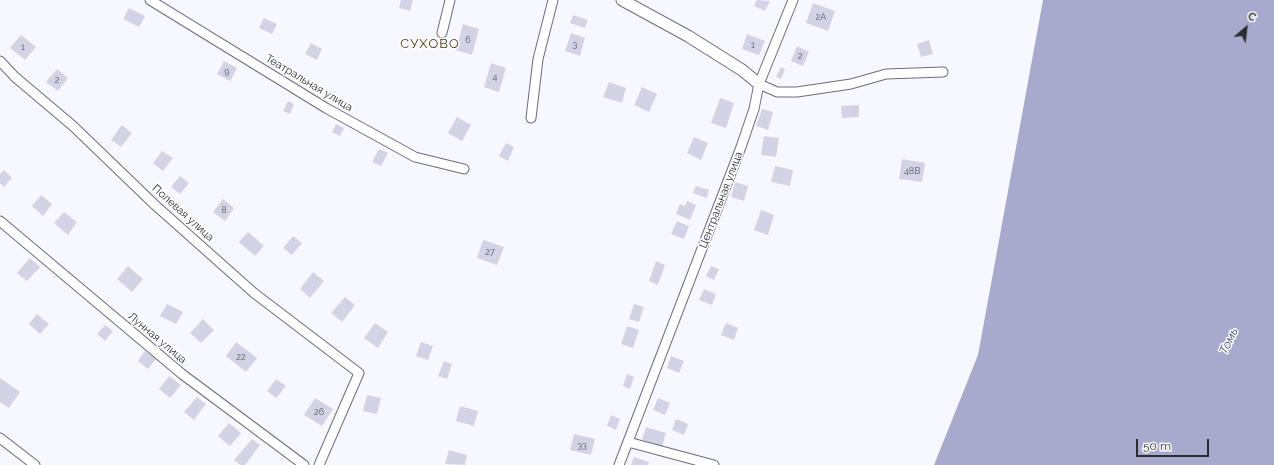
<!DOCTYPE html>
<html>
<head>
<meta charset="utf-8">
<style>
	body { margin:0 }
	#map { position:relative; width:1274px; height:465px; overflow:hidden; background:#f7f8ff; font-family:Raleway,sans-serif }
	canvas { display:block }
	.north { position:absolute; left:1226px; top:8px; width:40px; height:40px; -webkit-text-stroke:3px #fff; paint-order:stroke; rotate:28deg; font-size:11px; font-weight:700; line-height:16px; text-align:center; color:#2b2c32 }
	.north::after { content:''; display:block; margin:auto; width:14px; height:18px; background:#2b2c32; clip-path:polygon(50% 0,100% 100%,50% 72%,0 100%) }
	.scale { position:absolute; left:1136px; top:439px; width:73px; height:18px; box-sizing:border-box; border:2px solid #2b2c32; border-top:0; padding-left:5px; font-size:12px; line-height:14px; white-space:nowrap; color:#2b2c32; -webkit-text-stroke:3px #fff; paint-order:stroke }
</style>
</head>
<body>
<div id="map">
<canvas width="1274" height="465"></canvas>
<div class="north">С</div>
<div class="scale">50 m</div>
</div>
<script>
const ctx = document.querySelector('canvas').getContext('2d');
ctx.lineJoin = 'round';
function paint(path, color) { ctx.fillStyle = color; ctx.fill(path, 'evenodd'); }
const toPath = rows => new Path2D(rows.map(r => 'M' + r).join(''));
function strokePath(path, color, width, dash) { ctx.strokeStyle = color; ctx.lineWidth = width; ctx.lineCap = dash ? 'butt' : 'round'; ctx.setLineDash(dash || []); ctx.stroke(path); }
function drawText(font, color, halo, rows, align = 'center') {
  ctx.font = font + ' Raleway,sans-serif'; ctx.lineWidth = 3; ctx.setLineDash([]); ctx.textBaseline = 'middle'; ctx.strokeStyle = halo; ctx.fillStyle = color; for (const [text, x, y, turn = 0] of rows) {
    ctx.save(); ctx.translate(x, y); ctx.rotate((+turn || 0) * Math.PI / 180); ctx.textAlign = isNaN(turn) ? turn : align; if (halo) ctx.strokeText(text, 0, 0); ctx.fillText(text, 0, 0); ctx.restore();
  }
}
paint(toPath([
	[1043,0,1274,0,1274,465,934,465,978,355]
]), '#a7aacc');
paint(toPath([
	[401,0,413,0,410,11,399,8],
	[757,0,770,1,765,11,754,6],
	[813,3,835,11,828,31,806,23],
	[129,8,145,16,139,27,123,19],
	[573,15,588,20,585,28,570,23],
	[264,18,277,24,272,34,259,28],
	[463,24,479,29,472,55,456,50],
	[571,33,585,38,580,56,565,51],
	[747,34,765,41,759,55,742,49],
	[21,35,36,47,25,60,10,48],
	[929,40,933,54,921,57,917,44],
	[311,43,322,49,317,60,305,54],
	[797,46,809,52,803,66,791,61],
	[224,61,237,68,230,81,217,74],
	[491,63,506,68,499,92,484,87],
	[781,67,785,69,781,79,776,77],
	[57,69,68,78,58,91,46,82],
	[609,82,626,88,622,103,603,97],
	[642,87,657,94,649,112,634,105],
	[720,98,734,103,726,128,711,123],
	[288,101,294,104,290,114,283,111],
	[859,105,859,117,842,118,841,106],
	[762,109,773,112,768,130,756,126],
	[457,117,471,125,462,141,448,133],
	[336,124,344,128,340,136,332,132],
	[122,125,132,133,121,147,111,140],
	[764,136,779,138,776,157,761,155],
	[694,137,708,143,701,160,687,153],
	[506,143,514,147,508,161,499,156],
	[379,149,388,153,381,166,372,162],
	[162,151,173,158,163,171,153,163],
	[902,159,925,163,922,182,899,179],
	[775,166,793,170,790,186,771,182],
	[4,170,12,178,4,187,0,183,0,174],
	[180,176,189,183,180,194,171,187],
	[735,182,748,186,744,201,731,197],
	[696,186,709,190,707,198,693,193],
	[41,195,52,204,43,216,32,206],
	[223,199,234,208,225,221,213,212],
	[687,201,696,205,690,220,676,214,680,204,685,206],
	[761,210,774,215,768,235,754,230],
	[64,212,77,222,68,235,54,223],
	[677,221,689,226,684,239,671,234],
	[248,232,264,246,255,256,239,242],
	[293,236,302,243,292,255,283,248],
	[483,240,504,247,497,265,477,258],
	[30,258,40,267,27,281,17,273],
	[656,261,665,265,658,285,649,281],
	[128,266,143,279,132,292,117,279],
	[711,266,719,269,714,280,706,276],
	[313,272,324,281,310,298,300,289],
	[704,289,716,294,712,305,699,300],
	[345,297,355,305,342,322,331,313],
	[167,304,183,312,176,324,160,316],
	[634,304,644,307,639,322,629,319],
	[37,314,49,324,40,334,29,324],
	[203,319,214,330,201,343,190,333],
	[375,323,388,332,378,348,364,338],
	[726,323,738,328,734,340,721,335],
	[105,325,113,331,105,341,97,334],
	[627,326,639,330,633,348,621,344],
	[236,342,257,358,246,372,226,356],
	[421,342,433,346,428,360,416,356],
	[145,351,156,359,148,369,138,361],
	[671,356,684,361,679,373,667,368],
	[444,361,452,364,447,379,438,376],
	[627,374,634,377,630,389,623,386],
	[169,376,181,385,170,398,159,389],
	[0,378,20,392,9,408,0,402],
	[276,379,286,386,276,398,267,391],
	[367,395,381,398,377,414,363,411],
	[197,397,206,404,194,420,184,412],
	[315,398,333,409,322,426,304,415],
	[658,398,670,403,665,415,653,410],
	[460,406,478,411,474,426,456,421],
	[611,415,620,419,616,430,607,426],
	[676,419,688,424,684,435,672,430],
	[229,423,241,433,230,446,218,436],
	[646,427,666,433,662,447,642,440],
	[574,434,595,439,591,455,570,450],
	[252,439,260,445,245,465,240,465,234,460],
	[449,450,467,455,465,465,445,464],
	[634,457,649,462,648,465,631,465]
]), '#d2d4e5');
const minor = toPath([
	[150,0,326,108,415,157,464,169],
	[442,33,450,0],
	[0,61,15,77,73,126,155,205,254,293,359,373,319,465],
	[759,84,777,92,797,92,851,84,886,74,943,72],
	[531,118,538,59,553,0],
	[0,221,182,374,304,465],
	[0,438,35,465],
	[628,442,714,465],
	[619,465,741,147,754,109,759,84,793,0]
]);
const tertiary = toPath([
	[622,0,688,36,742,70,759,84]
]);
strokePath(minor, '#6b6c7b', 11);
strokePath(tertiary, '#6b6c7b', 13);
strokePath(minor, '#fff', 9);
strokePath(tertiary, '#fff', 11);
drawText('9px', '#55565f', null, [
	["2А",821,17],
	["6",468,40],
	["3",575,44],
	["1",753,45],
	["1",23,47],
	["2",800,56],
	["9",227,71],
	["4",495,77],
	["2",57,80],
	["48В",912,171],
	["8",224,210],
	["27",490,252],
	["22",241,357],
	["26",319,412],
	["33",582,445]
]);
drawText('11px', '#2b2c32', '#fff', [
	["Театральная улица",309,83,31],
	["Центральная улица",721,200,-69],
	["Полевая улица",183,213,42],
	["Лунная улица",157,338,40]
]);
drawText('italic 12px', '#424372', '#fff', [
	["Томь",1229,341,-64]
]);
ctx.letterSpacing = '1px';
drawText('13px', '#48350e', '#fff', [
	["СУХОВО",430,44]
]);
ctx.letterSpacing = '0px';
</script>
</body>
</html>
